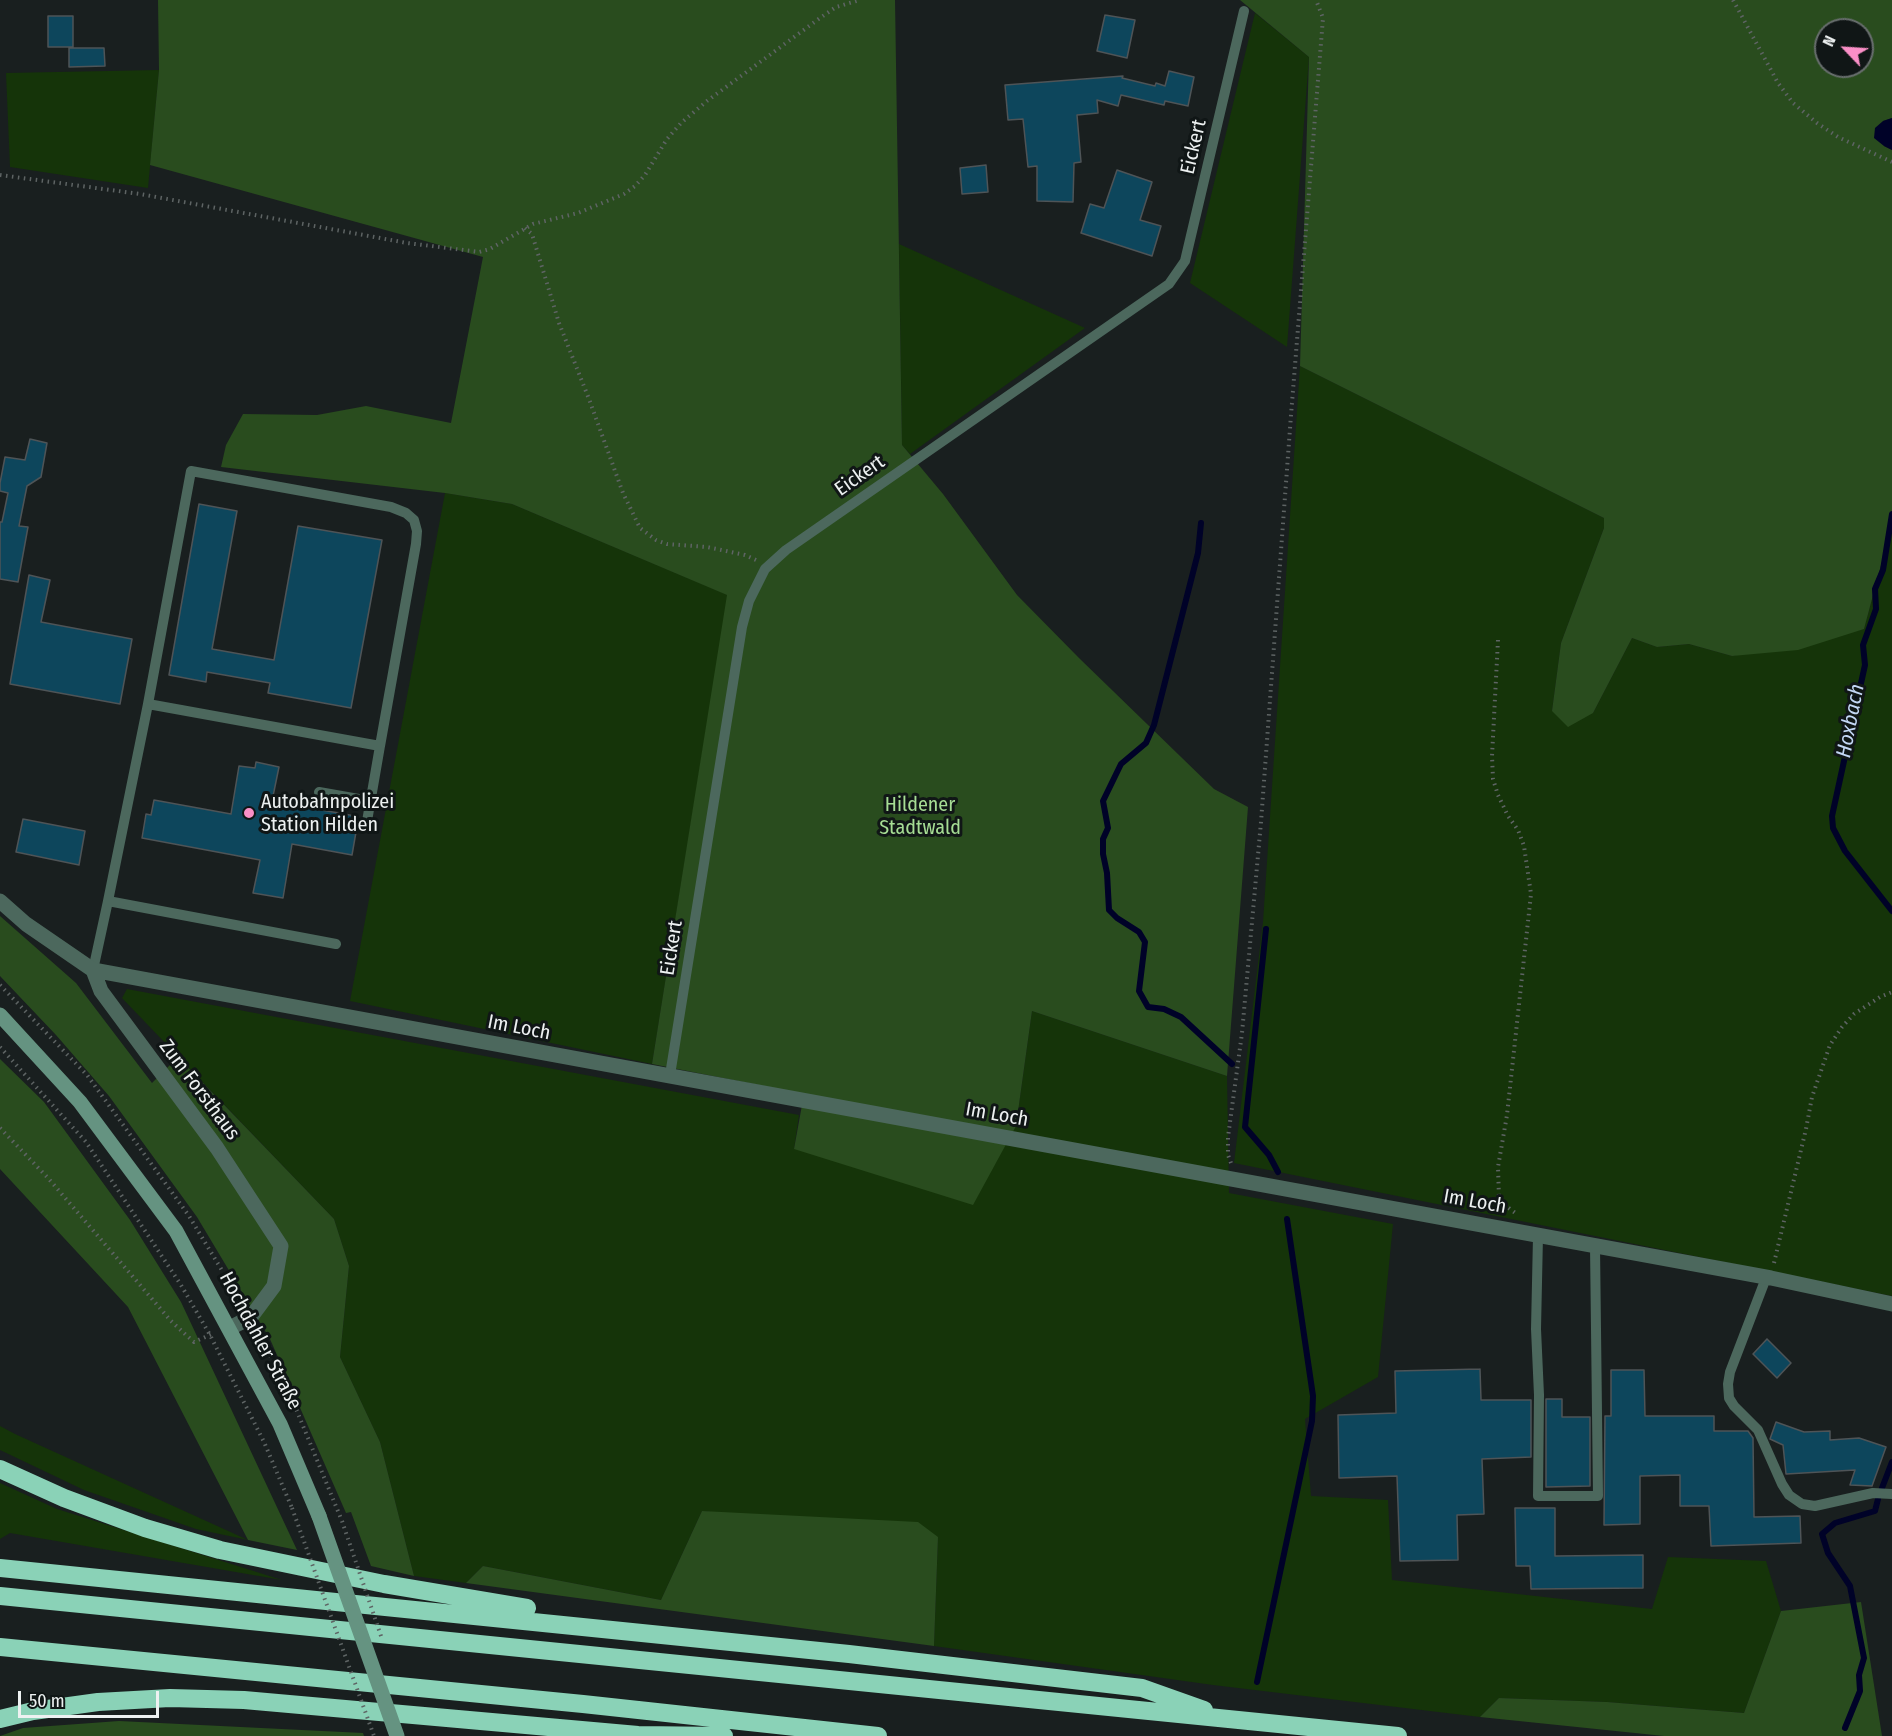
<!DOCTYPE html>
<html>
<head>
<meta charset="utf-8">
<style>
	body { margin:0 }
	#map { position:relative; width:1892px; height:1736px; overflow:hidden; background:#191f1f; font-family:"Fira Sans Condensed",sans-serif }
	canvas { display:block }
	.north { position:absolute; left:1814px; top:18px; width:60px; height:60px; box-sizing:border-box; background:#101616; border:2px solid #686e6e; border-radius:50%; rotate:295deg; font-size:16px; font-weight:700; line-height:24px; text-align:center; color:#edf1f1 }
	.north::after { content:''; display:block; margin:auto; width:21px; height:27px; background:#fa8fc7; clip-path:polygon(50% 0,100% 100%,50% 72%,0 100%) }
	.scale { position:absolute; left:18px; top:1691px; width:141px; height:27px; box-sizing:border-box; border:3px solid #edf1f1; border-top:0; padding-left:8px; font-size:18px; line-height:21px; white-space:nowrap; color:#edf1f1; -webkit-text-stroke:4px #101616; paint-order:stroke }
</style>
</head>
<body>
<div id="map">
<canvas width="1892" height="1736"></canvas>
<div class="north">N</div>
<div class="scale">50 m</div>
</div>
<script>
const ctx = document.querySelector('canvas').getContext('2d');
ctx.lineJoin = 'round';
function paint(path, color) { ctx.fillStyle = color; ctx.fill(path, 'evenodd'); }
const toPath = rows => new Path2D(rows.map(r => 'M' + r).join(''));
function strokePath(path, color, width, dash) { ctx.strokeStyle = color; ctx.lineWidth = width; ctx.lineCap = dash ? 'butt' : 'round'; ctx.setLineDash(dash || []); ctx.stroke(path); }
function drawText(font, color, halo, rows, align = 'center') {
  ctx.font = font + ' "Fira Sans Condensed",sans-serif'; ctx.lineWidth = 6; ctx.setLineDash([]); ctx.textBaseline = 'middle'; ctx.strokeStyle = halo; ctx.fillStyle = color; for (const [text, x, y, turn = 0] of rows) {
    ctx.save(); ctx.translate(x, y); ctx.rotate((+turn || 0) * Math.PI / 180); ctx.textAlign = isNaN(turn) ? turn : align; if (halo) ctx.strokeText(text, 0, 0); ctx.fillText(text, 0, 0); ctx.restore();
  }
}
paint(toPath([
	[1255,13,1309,57,1287,347,1190,283],
	[159,70,148,188,10,167,6,73],
	[899,244,1085,328,910,454,902,445],
	[1300,366,1604,518,1604,528,1561,643,1552,711,1593,713,1632,638,1657,647,1689,644,1732,656,1864,629,1892,524,1892,1296,1234,1163,1263,922],
	[445,493,512,504,728,595,652,1064,350,1001],
	[127,989,799,1115,794,1149,1016,1126,1032,1011,1227,1076,1229,1193,1393,1224,1378,1377,1305,1419,1311,1496,1388,1500,1392,1580,1652,1609,1668,1557,1766,1561,1781,1611,1744,1713,1607,1702,1499,1698,1480,1717,1213,1685,934,1646,938,1537,702,1511,661,1600,483,1566,466,1583,414,1576,380,1442,340,1357,349,1266,334,1219,122,998],
	[0,1426,15,1434,248,1540,196,1529,84,1490,0,1450],
	[0,1483,57,1509,282,1580,10,1533,0,1539]
]), '#153409');
paint(toPath([
	[158,0,895,0,902,445,943,494,1017,595,1079,658,1214,789,1248,807,1227,1076,1032,1011,1016,1126,973,1205,794,1149,804,1094,652,1064,727,595,512,504,445,493,221,467,226,445,243,414,317,415,366,406,451,423,483,257,150,165,159,70],
	[1240,0,1892,0,1892,118,1883,121,1884,146,1892,150,1892,524,1864,629,1798,650,1732,656,1689,644,1657,647,1632,638,1593,713,1568,727,1552,711,1561,643,1604,528,1604,518,1300,366,1309,57],
	[1826,30,1862,30,1862,66,1826,66],
	[0,916,76,983,152,1083,178,1057,334,1219,349,1266,340,1357,380,1442,414,1576,371,1566,351,1512,346,1513,270,1339,197,1217,109,1096,56,1035,0,976],
	[0,1059,44,1102,130,1220,181,1302,297,1550,248,1540,128,1307,0,1169],
	[702,1511,918,1522,938,1537,934,1646,466,1583,483,1566,661,1600],
	[1861,1602,1882,1736,1664,1736,1480,1717,1499,1698,1607,1702,1744,1713,1781,1611],
	[119,1721,363,1733,364,1736,0,1736,23,1728]
]), '#294c1e');
paint(toPath([
	[1892,118,1892,150,1884,146,1874,138,1875,128,1883,121]
]), '#000228');
strokePath(toPath([
	[1892,514,1883,570,1875,589,1876,609,1863,645,1865,665,1832,816,1833,828,1845,851,1892,911],
	[1201,523,1198,553,1154,725,1146,743,1121,764,1103,801,1108,828,1103,839,1103,854,1107,873,1109,910,1117,918,1139,932,1145,942,1139,991,1148,1007,1164,1009,1181,1017,1232,1064],
	[1266,929,1245,1127,1269,1155,1278,1172],
	[1882,1488,1892,1462],
	[1257,1682,1312,1421,1313,1396,1287,1219],
	[1845,1728,1860,1691,1859,1675,1864,1658,1850,1586,1828,1553,1822,1534,1835,1523,1875,1511,1878,1499]
]), '#000228', 6);
const building = toPath([
	[1105,15,1135,20,1127,58,1097,51,1105,15],
	[48,16,73,16,73,47,48,47,48,16],
	[69,48,104,48,105,66,69,67,69,48],
	[1169,71,1194,77,1188,106,1165,101,1164,105,1121,95,1118,106,1097,100,1098,113,1077,115,1081,162,1074,163,1073,202,1037,201,1037,166,1028,167,1023,119,1008,120,1005,85,1123,76,1122,78,1155,86,1156,83,1165,86,1169,71],
	[986,165,988,192,962,194,960,168,986,165],
	[1117,170,1152,182,1140,220,1161,226,1152,256,1081,233,1090,204,1104,208,1117,170],
	[30,439,47,443,41,477,27,486,19,526,28,527,18,582,0,579,0,522,2,522,8,493,0,491,0,483,5,457,25,460,30,439],
	[199,504,237,511,212,649,274,660,298,526,382,540,351,708,268,693,270,683,207,672,206,682,169,675,199,504],
	[29,575,50,580,41,622,132,639,120,704,10,684,29,575],
	[256,762,279,767,272,801,355,816,352,831,356,832,352,855,292,844,283,898,253,893,260,860,142,838,146,814,151,815,154,800,231,814,239,766,255,768,256,762],
	[23,819,85,831,79,865,16,852,23,819],
	[1767,1339,1791,1363,1777,1378,1753,1354,1767,1339],
	[1480,1369,1481,1400,1531,1400,1531,1457,1482,1459,1484,1514,1457,1515,1458,1560,1400,1561,1397,1476,1339,1478,1338,1415,1396,1413,1395,1371,1480,1369],
	[1611,1370,1644,1370,1645,1416,1714,1416,1714,1431,1748,1431,1753,1438,1754,1517,1800,1516,1801,1543,1711,1546,1709,1506,1680,1506,1680,1475,1640,1476,1640,1524,1604,1525,1605,1416,1611,1416,1611,1370],
	[1546,1399,1562,1399,1562,1417,1590,1417,1590,1486,1546,1487,1546,1399],
	[1776,1422,1804,1432,1830,1431,1830,1440,1859,1438,1886,1447,1872,1486,1850,1485,1855,1470,1786,1474,1783,1445,1770,1439,1776,1422],
	[1515,1508,1555,1508,1555,1556,1643,1555,1643,1588,1531,1589,1530,1566,1516,1566,1515,1508]
]);
paint(building, '#0d465c');
strokePath(building, '#4e5457', 1.5);
strokePath(toPath([
	[1733,0,1778,83,1793,103,1817,123,1838,137,1892,162],
	[0,175,140,194,407,243,479,252,490,249,533,224,578,213,624,194,635,186,645,175,667,139,681,123,707,101,820,18,836,7,860,0],
	[525,228,532,234,559,323,589,399,623,493,640,528,656,540,667,544,707,547,745,555,756,560],
	[1498,640,1492,756,1493,779,1498,795,1508,816,1518,830,1524,846,1531,894,1507,1115,1498,1167,1499,1198,1506,1206,1518,1215],
	[0,985,87,1075,189,1216,243,1305],
	[0,1047,86,1142,181,1285,210,1335,264,1442,292,1508],
	[0,1128,48,1178,171,1321,186,1335,194,1342,212,1334],
	[1231,1163,1228,1155,1228,1137,1242,1033,1261,822,1291,415,1323,18,1316,0],
	[1774,1263,1806,1129,1812,1097,1830,1045,1842,1027,1854,1014,1880,997,1892,992],
	[257,1329,292,1399,342,1521]
]), '#5e6464', 4, [1.5, 4.5]);
strokePath(toPath([
	[148,704,191,471,391,507,406,513,414,520,417,531,416,544,380,746],
	[319,792,370,801],
	[108,901,148,704,380,746,366,827],
	[93,970,108,901,336,944],
	[670,1075,742,627,749,601,765,569,786,550,1169,284,1185,261,1244,11],
	[1538,1236,1536,1329,1539,1395,1538,1496,1598,1496,1595,1246],
	[1766,1278,1730,1372,1728,1384,1729,1398,1734,1406,1758,1430,1782,1484,1789,1495,1802,1504,1815,1506,1873,1493,1892,1494]
]), '#4c685d', 10);
strokePath(toPath([
	[0,901,26,924,93,970,101,991,217,1148,281,1246,274,1286,251,1317,230,1328],
	[93,970,1771,1278,1892,1304]
]), '#4c685d', 15);
strokePath(toPath([
	[0,1015,80,1102,176,1231,280,1424,319,1516]
]), '#659381', 15);
strokePath(toPath([
	[0,1469,64,1498,145,1528,220,1550,384,1584,527,1608],
	[0,1568,849,1654,1142,1688,1204,1710],
	[0,1596,1398,1736],
	[0,1647,583,1704,878,1736],
	[0,1719,33,1711,98,1702,170,1698,244,1700,638,1735,724,1736]
]), '#8ad2b7', 18);
strokePath(toPath([
	[292,1508,374,1736],
	[342,1521,382,1639]
]), '#5e6464', 4, [1.5, 4.5]);
strokePath(toPath([
	[319,1516,397,1736]
]), '#659381', 15);
for (const [x, y, r, color] of [
	[249,813,6,"#fa8fc7"]
]) { const dot = new Path2D(); dot.arc(x, y, r, 0, 2 * Math.PI); ctx.fillStyle = color; ctx.fill(dot); strokePath(dot, '#101616', 2); }
drawText('20px', '#edf1f1', '#101616', [
	["Eickert",1194,147,-77],
	["Eickert",860,476,-35],
	["Eickert",672,948,-81],
	["Im Loch",519,1028,11],
	["Zum Forsthaus",199,1090,53],
	["Im Loch",997,1115,10],
	["Im Loch",1475,1202,10],
	["Hochdahler Straße",260,1341,62]
]);
drawText('20px', '#edf1f1', '#101616', [
	["Autobahnpolizei",261,802],
	["Station Hilden",261,825]
], 'left');
drawText('20px', '#a6dd94', '#101616', [
	["Hildener",920,805],
	["Stadtwald",920,828]
]);
drawText('italic 21px', '#c3d7f4', '#101616', [
	["Hoxbach",1851,721,-79]
]);
</script>
</body>
</html>
